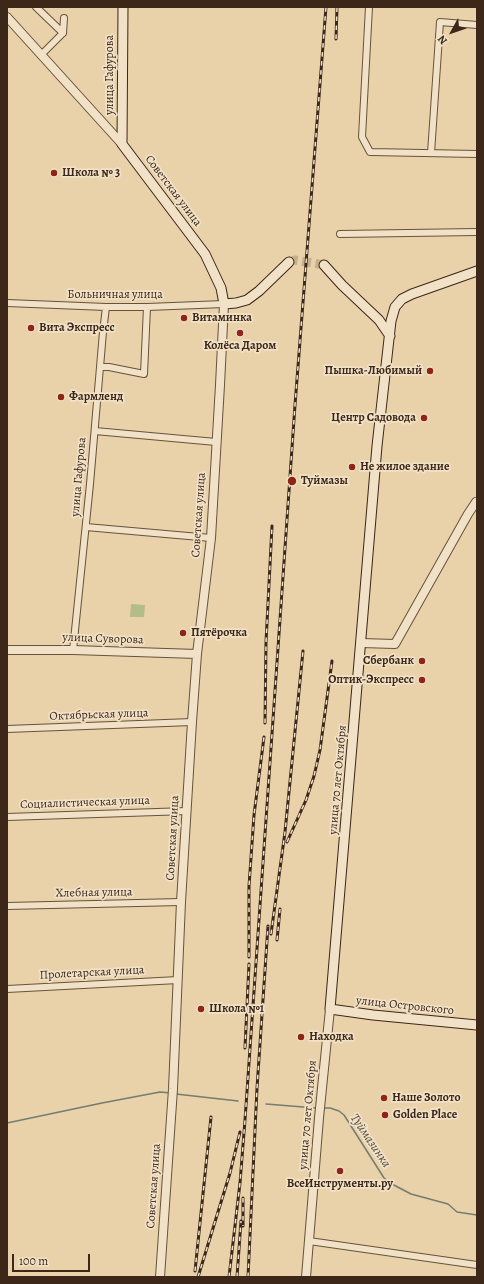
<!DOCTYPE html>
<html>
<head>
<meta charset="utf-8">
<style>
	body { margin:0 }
	#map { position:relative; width:484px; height:1284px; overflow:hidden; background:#e9d1a9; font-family:Alegreya,serif }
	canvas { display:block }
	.frame { position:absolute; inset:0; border:8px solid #3c2718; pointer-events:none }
	.north { position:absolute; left:432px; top:12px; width:40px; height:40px; -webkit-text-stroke:3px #f1e1c7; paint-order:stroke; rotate:230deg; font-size:11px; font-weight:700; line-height:16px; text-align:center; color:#3c2718 }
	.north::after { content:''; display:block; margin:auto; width:14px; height:18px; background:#3c2718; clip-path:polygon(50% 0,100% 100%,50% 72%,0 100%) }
	.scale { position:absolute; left:12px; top:1254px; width:78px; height:18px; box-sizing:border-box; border:2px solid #3c2718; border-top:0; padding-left:5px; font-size:12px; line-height:14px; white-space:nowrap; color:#3c2718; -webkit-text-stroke:3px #f1e1c7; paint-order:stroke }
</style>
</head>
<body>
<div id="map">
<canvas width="484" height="1284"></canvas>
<div class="frame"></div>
<div class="north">N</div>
<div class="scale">100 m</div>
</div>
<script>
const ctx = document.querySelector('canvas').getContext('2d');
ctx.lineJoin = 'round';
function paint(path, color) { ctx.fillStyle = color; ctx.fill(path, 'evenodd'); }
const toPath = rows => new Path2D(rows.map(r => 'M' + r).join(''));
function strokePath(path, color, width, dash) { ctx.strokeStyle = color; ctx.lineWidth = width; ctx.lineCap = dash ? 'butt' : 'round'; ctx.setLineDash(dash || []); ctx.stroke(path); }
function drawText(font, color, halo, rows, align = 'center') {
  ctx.font = font + ' Alegreya,serif'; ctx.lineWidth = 3.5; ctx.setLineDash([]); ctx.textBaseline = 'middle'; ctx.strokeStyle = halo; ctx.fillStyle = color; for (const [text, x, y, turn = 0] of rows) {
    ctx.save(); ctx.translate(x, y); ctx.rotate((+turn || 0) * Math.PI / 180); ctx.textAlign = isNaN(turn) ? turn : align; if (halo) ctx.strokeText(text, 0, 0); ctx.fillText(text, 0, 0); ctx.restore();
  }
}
paint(toPath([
	[131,604,145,605,144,617,130,617]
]), '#b3bc8b');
strokePath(toPath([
	[176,1094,238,1101],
	[266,1104,316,1108],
	[322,1108,330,1108,339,1111,344,1115,384,1178,390,1183,411,1194,448,1204,457,1212,477,1215],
	[7,1123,102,1103,160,1092,171,1093]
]), '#737d71', 1.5);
strokePath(toPath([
	[289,262,295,260,324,265]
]), '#c6af8c', 9, [9, 4.5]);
const minor = toPath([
	[36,7,63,33,41,55],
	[369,7,362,137,370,152,477,154],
	[63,33,64,18],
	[431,153,440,22,477,25],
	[340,234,477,232],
	[7,303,106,307,147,307,224,304],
	[100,367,109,367,144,374,147,307],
	[95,431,216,442],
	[86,527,211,538],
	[73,650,90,484,103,332,106,307],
	[7,729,192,722],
	[7,817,187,811],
	[7,906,181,902],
	[7,989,178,980],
	[309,1241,477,1265]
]);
const tertiary = toPath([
	[7,17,122,144],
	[361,643,395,644,468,514,476,502,477,503],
	[7,650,73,650,197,654],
	[160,1277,173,1089,181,902,192,722,197,654,211,538,220,385,224,304],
	[306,1277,319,1118,330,1009]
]);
const secondary = toPath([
	[123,7,122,144,205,254,221,288,224,304,236,303,247,300,259,291,289,262],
	[324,265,342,285,379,320,390,336],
	[477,271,412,294,402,299,395,307,391,321,377,446,330,1009,373,1015,477,1025]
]);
strokePath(minor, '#67523c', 8);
strokePath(tertiary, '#67523c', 10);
strokePath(secondary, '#3c2718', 11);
strokePath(minor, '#f1e1c7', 6);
strokePath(tertiary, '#f1e1c7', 8);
strokePath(secondary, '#f1e1c7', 9);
const rail = toPath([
	[336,39,337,7],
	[265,723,266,642,272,526],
	[287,842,306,800,314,776,320,750,332,661],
	[271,934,285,832,303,651],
	[277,940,280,909],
	[249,957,249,886,254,815,264,737],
	[245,1048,249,964],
	[243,1198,243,1226],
	[195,1271,211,1117],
	[198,1277,230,1173,240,1132],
	[229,1277,240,1183,245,1120,295,405,326,7],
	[237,1277,241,1221],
	[248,1277,257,1088,268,926]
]);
strokePath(rail, '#3c2718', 3);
strokePath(rail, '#f1e1c7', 1.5, [4.5]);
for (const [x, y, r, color] of [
	[54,173,4,"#8f2418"],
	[184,318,4,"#8f2418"],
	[31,328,4,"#8f2418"],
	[240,333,4,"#8f2418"],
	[430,371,4,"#8f2418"],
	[61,397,4,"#8f2418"],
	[424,418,4,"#8f2418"],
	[352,467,4,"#8f2418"],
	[292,481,5,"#8f2418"],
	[183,633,4,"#8f2418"],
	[422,661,4,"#8f2418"],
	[422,680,4,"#8f2418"],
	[201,1009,4,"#8f2418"],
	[301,1037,4,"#8f2418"],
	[384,1098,4,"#8f2418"],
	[385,1115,4,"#8f2418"],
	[340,1171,4,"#8f2418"]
]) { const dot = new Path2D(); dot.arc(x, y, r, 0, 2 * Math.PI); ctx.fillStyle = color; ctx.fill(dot); strokePath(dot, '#f1e1c7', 1.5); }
drawText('12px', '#3c2718', '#f1e1c7', [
	["улица Гафурова",110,75,-90],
	["Советская улица",173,191,53],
	["Больничная улица",115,295],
	["улица Гафурова",79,477,-85],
	["Советская улица",199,515,-86],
	["улица Суворова",103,639,2],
	["Октябрьская улица",99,715,-2],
	["улица 70 лет Октября",338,780,-85],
	["Социалистическая улица",85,803,-2],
	["Советская улица",173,838,-87],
	["Хлебная улица",94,893,-1],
	["Пролетарская улица",92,973,-3],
	["улица Островского",405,1006,6],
	["улица 70 лет Октября",308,1115,-85],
	["Советская улица",154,1186,-86]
]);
drawText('bold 12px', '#3c2718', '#f1e1c7', [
	["Школа № 3",62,173],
	["Витаминка",192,318],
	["Вита Экспресс",39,328],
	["Колёса Даром",240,346,"center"],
	["Пышка-Любимый",422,371,"right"],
	["Фармленд",69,397],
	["Центр Садовода",416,418,"right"],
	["Не жилое здание",360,467],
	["Туймазы",301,481],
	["Пятёрочка",191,633],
	["Сбербанк",414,661,"right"],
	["Оптик-Экспресс",414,680,"right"],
	["Школа №1",209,1009],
	["Находка",309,1037],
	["Наше Золото",392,1098],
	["Golden Place",393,1115],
	["ВсеИнструменты.ру",340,1184,"center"]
], 'left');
drawText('italic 13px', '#534b3d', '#f1e1c7', [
	["Туймазинка",370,1141,56]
]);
</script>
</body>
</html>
